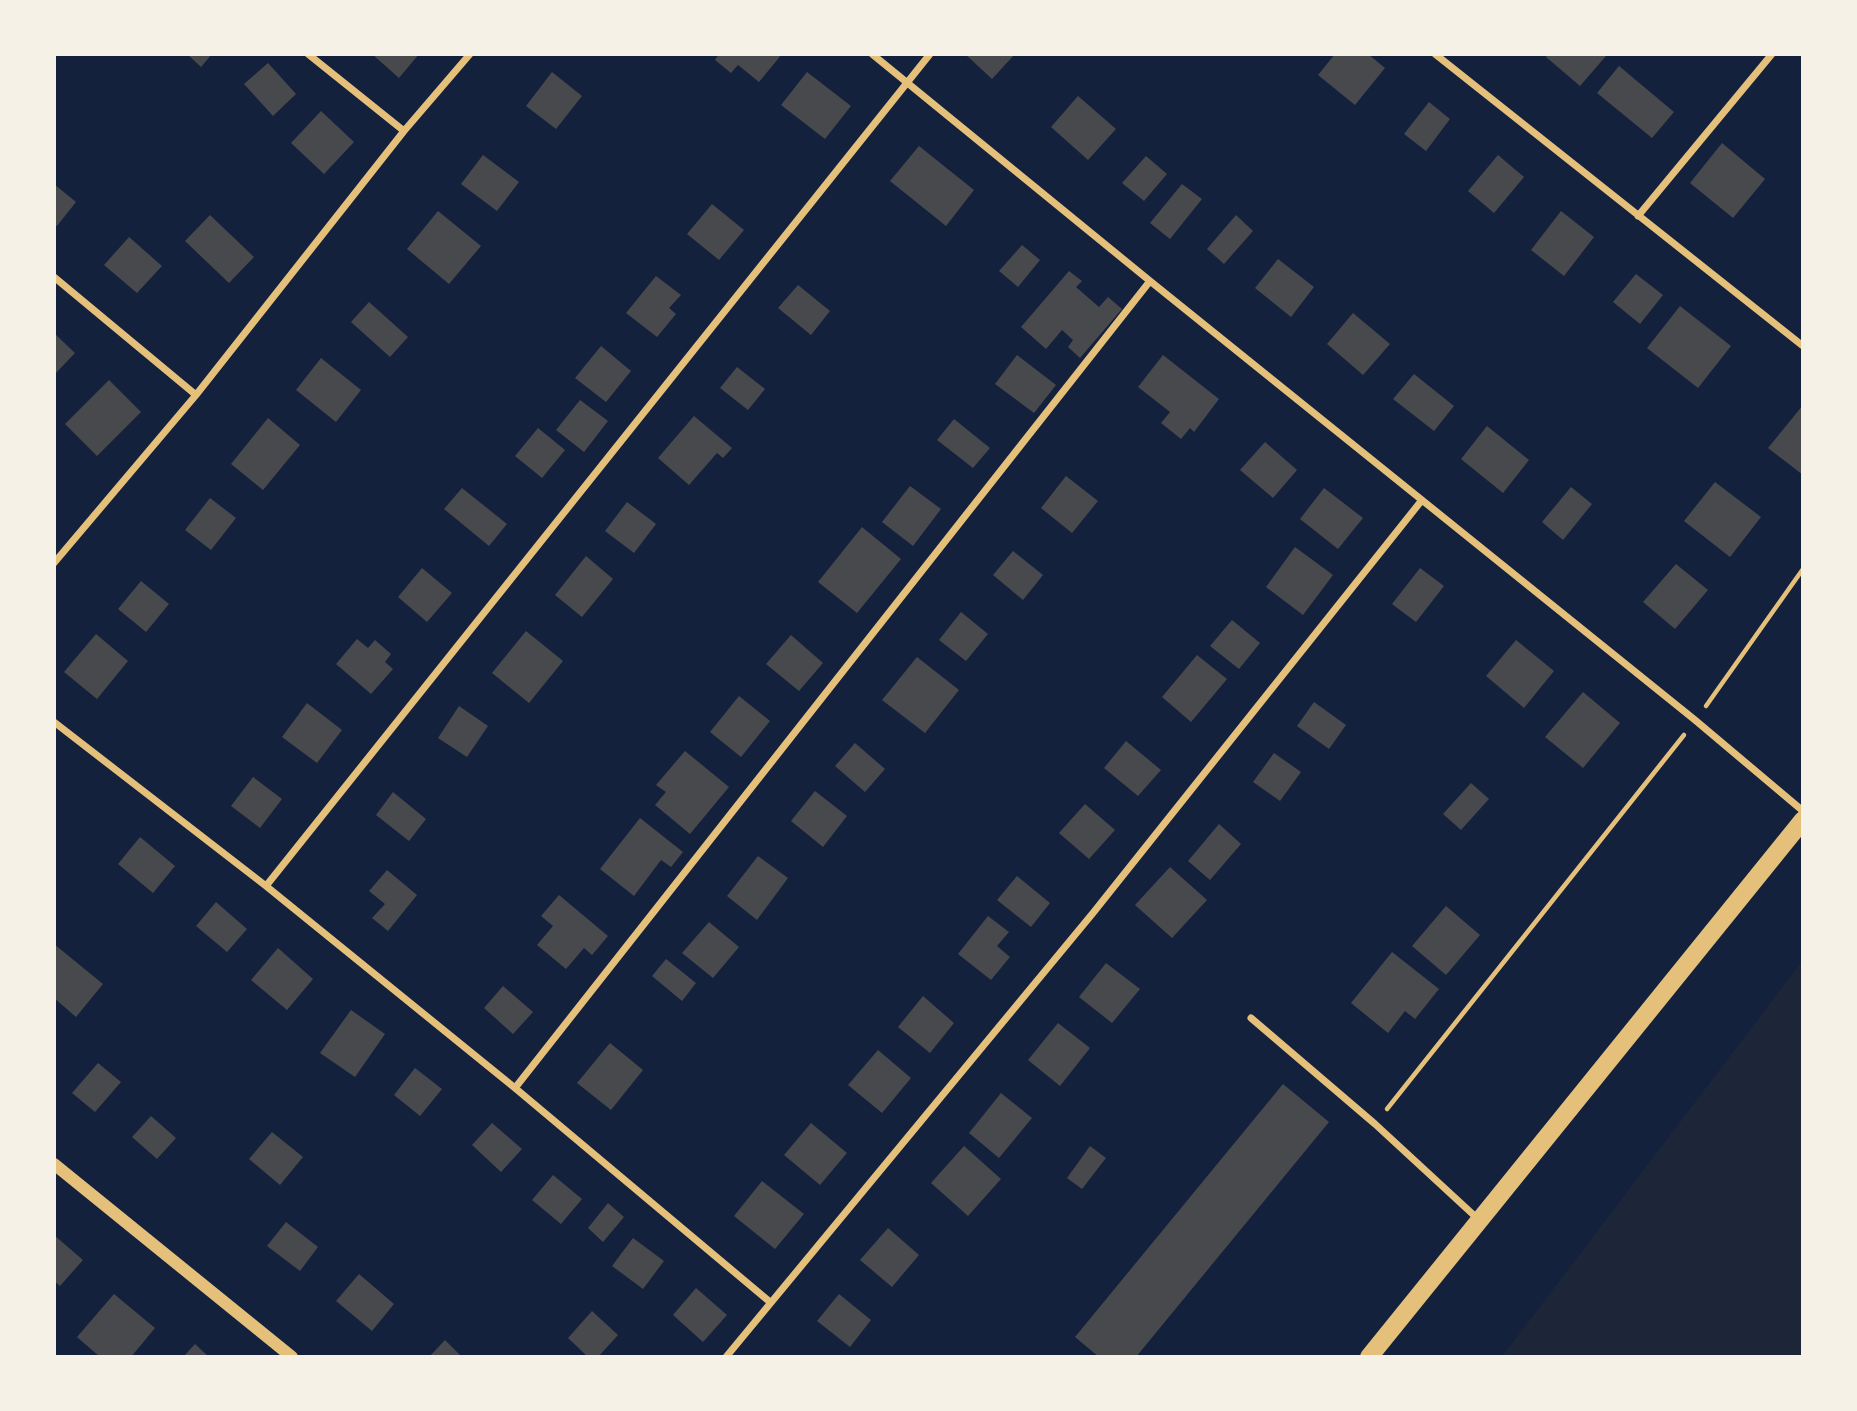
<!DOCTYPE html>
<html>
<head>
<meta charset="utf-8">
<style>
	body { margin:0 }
	#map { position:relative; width:1857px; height:1411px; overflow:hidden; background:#14213d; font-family:Manrope,sans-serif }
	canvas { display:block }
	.frame { position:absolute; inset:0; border:56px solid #f6f1e7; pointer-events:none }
</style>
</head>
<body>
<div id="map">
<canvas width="1857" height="1411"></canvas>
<div class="frame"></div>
</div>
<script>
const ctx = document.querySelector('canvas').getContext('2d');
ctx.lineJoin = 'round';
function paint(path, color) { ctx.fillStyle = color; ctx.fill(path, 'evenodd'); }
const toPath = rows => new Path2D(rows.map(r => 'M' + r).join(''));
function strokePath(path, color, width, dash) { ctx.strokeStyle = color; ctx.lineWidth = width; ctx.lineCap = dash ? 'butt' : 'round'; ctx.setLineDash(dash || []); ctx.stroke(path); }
paint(toPath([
	[1803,960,1803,1357,1502,1357,1504,1354]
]), '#1d2539');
paint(toPath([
	[187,54,212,54,201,67],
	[372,54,419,54,399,78],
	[719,54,782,54,759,82,738,65,731,73,715,60],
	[965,54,1015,54,992,79],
	[1335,54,1368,54,1385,68,1355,105,1318,75],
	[1548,54,1604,54,1606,56,1580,86,1546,57],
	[268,63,296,94,273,116,244,84],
	[1619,66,1674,112,1652,138,1597,93],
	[552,72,582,96,556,129,526,106],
	[807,72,851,106,825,139,781,105],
	[1078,96,1116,129,1088,160,1051,127],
	[1429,102,1450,119,1426,151,1404,134],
	[321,111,354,142,324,174,291,143],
	[1722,143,1765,179,1733,218,1690,183],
	[919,146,974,190,946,226,890,181],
	[483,155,519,182,497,211,461,184],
	[1498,155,1524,177,1494,213,1468,191],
	[1146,156,1167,174,1144,201,1122,183],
	[54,184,76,202,57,226,54,224],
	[1182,184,1202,199,1170,239,1150,223],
	[712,204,744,230,719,260,687,234],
	[438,211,481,246,449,284,407,249],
	[1561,211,1594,237,1564,276,1531,250],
	[210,215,254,257,229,283,185,241],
	[1236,215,1253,231,1224,264,1207,249],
	[129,237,162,266,137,293,104,265],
	[1022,245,1040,260,1018,287,999,271],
	[1278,259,1314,287,1291,317,1255,288],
	[1069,271,1082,281,1076,287,1099,307,1108,297,1122,309,1080,358,1068,347,1073,340,1062,330,1046,349,1021,327],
	[1636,274,1663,295,1640,324,1613,302],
	[656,276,681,295,669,308,676,314,657,337,626,313],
	[798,285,830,311,811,335,778,308],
	[369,302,408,337,390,357,351,322],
	[1680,306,1731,346,1698,388,1647,348],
	[1353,313,1390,344,1363,375,1327,344],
	[54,333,75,353,54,375],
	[601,346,631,371,606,402,575,378],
	[1017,355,1056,385,1034,413,995,384],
	[1163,355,1219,399,1194,432,1190,428,1181,439,1161,423,1170,412,1138,387],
	[321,358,361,390,336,422,296,390],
	[737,367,765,389,748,410,720,388],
	[1414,374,1454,406,1434,431,1393,399],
	[109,380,141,412,97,456,65,424],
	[580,400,608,421,584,452,556,430],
	[1803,405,1803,475,1768,448],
	[694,416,732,448,723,458,717,453,689,485,658,458],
	[268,418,300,445,263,490,231,464],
	[954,419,990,448,973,468,937,440],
	[1487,426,1529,460,1503,493,1461,459],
	[538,428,565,450,542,478,515,456],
	[1265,442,1297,470,1273,498,1240,470],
	[1066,476,1098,501,1072,533,1041,508],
	[1715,482,1761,517,1730,557,1684,521],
	[910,486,941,509,913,546,882,522],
	[1571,487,1592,504,1563,540,1542,522],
	[462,488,507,524,489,546,444,509],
	[1324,488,1363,518,1338,549,1300,519],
	[210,498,236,518,211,550,185,530],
	[627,502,656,524,634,553,605,531],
	[862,527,901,559,857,613,818,582],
	[1295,547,1333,575,1303,615,1266,587],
	[1013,551,1043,575,1023,600,993,575],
	[586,556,613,579,582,617,555,595],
	[1676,564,1708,590,1675,629,1643,602],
	[422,568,452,593,427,622,398,597],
	[1420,568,1444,586,1416,622,1392,604],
	[141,581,169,604,146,632,118,609],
	[961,612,988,634,966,661,939,640],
	[1232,620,1260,643,1239,669,1210,646],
	[526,631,563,661,529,703,492,673],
	[96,634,128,661,97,699,64,672],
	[791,635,823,663,799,691,766,664],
	[357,639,368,648,375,640,391,654,385,662,393,669,371,694,336,664],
	[1516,640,1554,671,1524,708,1486,676],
	[1197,655,1227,679,1191,722,1162,697],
	[917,657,959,690,925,733,882,700],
	[1583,692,1620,723,1583,768,1545,737],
	[739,696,770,721,741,757,710,732],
	[1314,702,1346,725,1329,749,1297,726],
	[307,703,342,730,317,763,282,737],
	[459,706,488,726,467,757,438,738],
	[1126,741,1161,770,1138,796,1104,768],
	[855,743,885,769,865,792,835,766],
	[685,751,729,787,690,834,655,805,666,792,656,785],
	[1274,753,1301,772,1280,801,1253,782],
	[253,777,282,799,260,828,231,806],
	[1471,783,1489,799,1461,830,1443,814],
	[815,791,847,816,823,847,791,821],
	[393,792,426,819,409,841,376,815],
	[1085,804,1115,830,1089,859,1059,833],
	[640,818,683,852,671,867,661,860,634,896,600,869],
	[1219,824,1241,844,1210,880,1188,861],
	[140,837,175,866,153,893,118,864],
	[758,856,788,878,757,920,727,896],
	[1170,867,1207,900,1172,938,1135,905],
	[387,870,417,895,388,931,372,918,385,904,369,891],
	[1017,876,1050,903,1031,927,997,900],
	[559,895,608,936,592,955,584,948,566,969,537,945,553,926,541,916],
	[216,902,247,929,227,952,196,926],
	[1446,906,1480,935,1446,975,1412,946],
	[988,916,1009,932,997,946,1010,957,991,980,958,954],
	[709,922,739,947,713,978,682,953],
	[54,944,103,984,76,1017,54,998],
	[278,948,313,979,287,1010,251,980],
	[1392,952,1439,989,1415,1019,1405,1011,1388,1033,1351,1003],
	[666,959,696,983,682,1001,652,976],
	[1106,963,1140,989,1112,1023,1079,997],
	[503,986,533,1012,513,1034,484,1008],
	[923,996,954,1023,930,1053,898,1027],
	[351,1010,385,1034,355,1077,320,1053],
	[1058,1023,1090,1048,1060,1086,1028,1060],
	[610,1043,643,1070,611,1110,577,1083],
	[878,1050,911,1078,882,1113,848,1085],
	[98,1063,121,1082,95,1112,72,1093],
	[415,1068,442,1089,420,1116,394,1095],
	[1283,1084,1329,1122,1136,1357,1099,1357,1075,1337],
	[1001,1093,1032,1118,999,1158,969,1133],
	[151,1116,176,1138,157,1159,132,1137],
	[492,1123,522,1149,501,1172,472,1145],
	[811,1123,847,1153,820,1185,784,1155],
	[272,1132,303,1157,280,1185,249,1159],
	[964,1146,1001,1179,968,1216,931,1183],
	[1090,1146,1106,1158,1082,1189,1067,1178],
	[553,1175,582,1199,561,1224,532,1200],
	[762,1181,804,1214,775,1249,734,1216],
	[608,1203,624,1217,603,1242,588,1228],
	[286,1222,318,1247,300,1271,267,1246],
	[888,1228,919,1255,892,1287,860,1260],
	[54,1235,83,1260,60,1286,54,1281],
	[633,1238,664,1261,643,1289,612,1266],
	[359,1274,394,1304,372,1331,336,1301],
	[696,1288,727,1315,703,1342,673,1315],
	[114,1294,155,1328,131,1357,100,1357,77,1337],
	[839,1294,871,1320,850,1347,817,1321],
	[592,1311,618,1335,598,1357,588,1357,568,1338],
	[445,1340,462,1357,429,1357],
	[195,1344,209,1357,183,1357]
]), '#48494c');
strokePath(toPath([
	[1706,706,1803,569],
	[1387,1109,1684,735]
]), '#e5c07b', 4.5);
strokePath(toPath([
	[308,54,404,131],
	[872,54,1150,281,1695,720,1803,811],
	[1435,54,1803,346],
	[1638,216,1772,54],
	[54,277,196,395],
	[54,563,196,395,404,131,470,54],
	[54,722,266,886,515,1088,770,1302],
	[266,886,930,54],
	[1251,1018,1375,1124,1478,1219],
	[515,1088,1150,281],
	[726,1357,1093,913,1422,500]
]), '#e5c07b', 7);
strokePath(toPath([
	[54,1164,292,1357]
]), '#e5c07b', 12);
strokePath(toPath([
	[1369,1357,1803,820]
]), '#e5c07b', 18);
</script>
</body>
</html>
